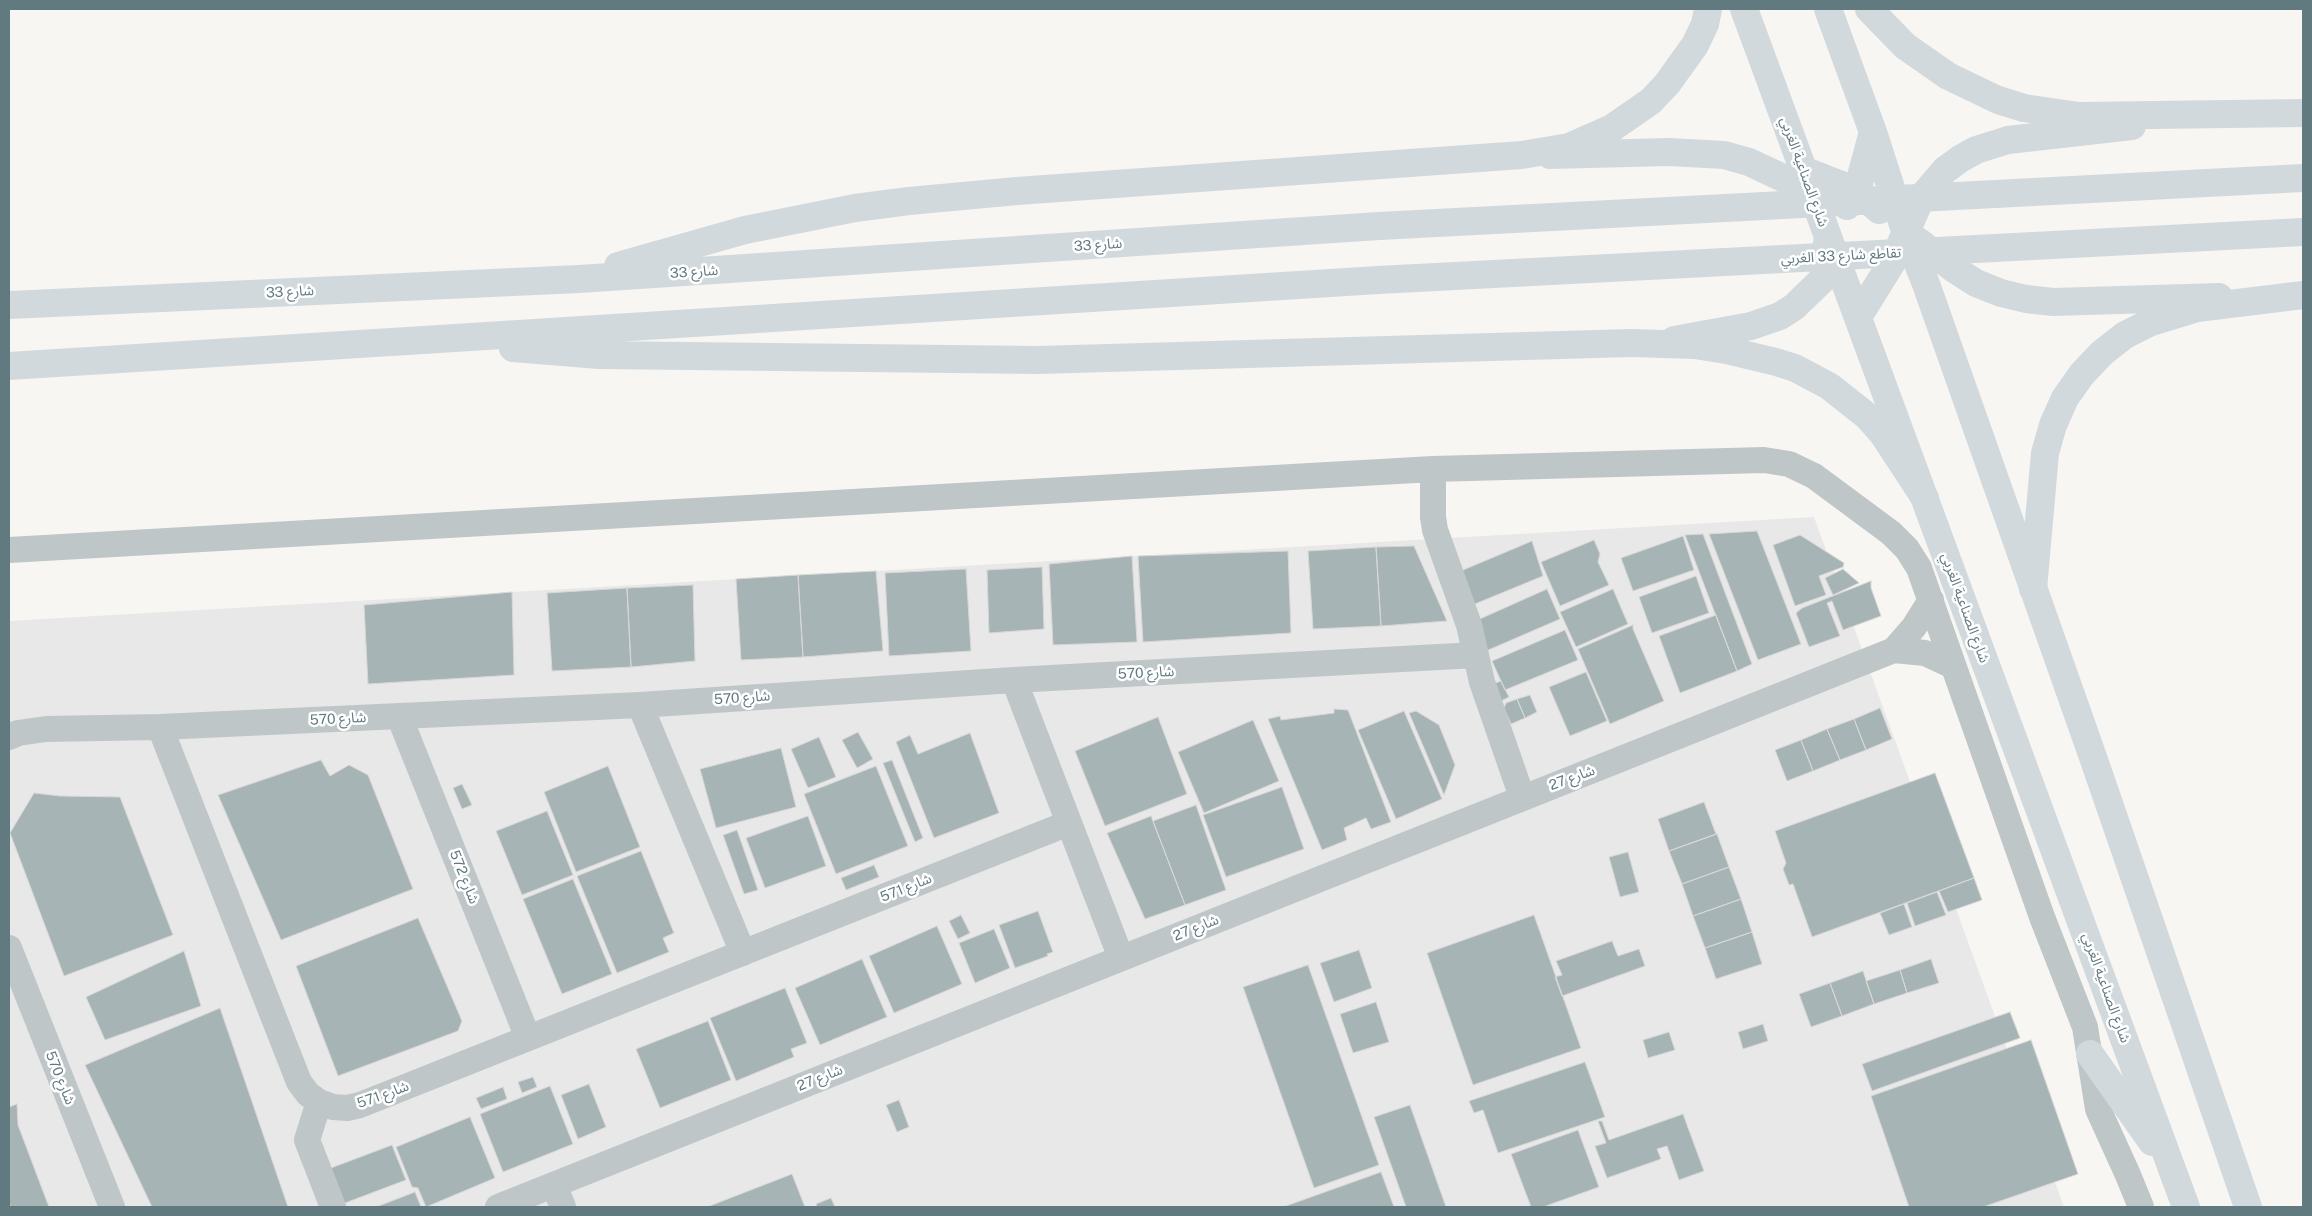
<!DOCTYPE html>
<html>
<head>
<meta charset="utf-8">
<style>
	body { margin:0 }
	#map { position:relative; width:2312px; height:1216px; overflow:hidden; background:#f7f6f3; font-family:"Public Sans",sans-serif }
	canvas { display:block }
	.frame { position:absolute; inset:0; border:10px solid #607a80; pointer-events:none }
</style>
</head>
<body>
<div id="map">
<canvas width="2312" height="1216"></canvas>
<div class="frame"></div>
</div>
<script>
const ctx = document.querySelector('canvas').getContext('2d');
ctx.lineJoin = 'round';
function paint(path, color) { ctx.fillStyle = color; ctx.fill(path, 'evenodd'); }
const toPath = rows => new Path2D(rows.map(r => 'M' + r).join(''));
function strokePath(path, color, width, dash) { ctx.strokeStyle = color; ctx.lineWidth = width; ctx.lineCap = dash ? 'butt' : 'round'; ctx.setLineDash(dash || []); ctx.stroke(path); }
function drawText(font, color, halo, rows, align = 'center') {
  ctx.font = font + ' "Public Sans","Noto Sans Arabic",sans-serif'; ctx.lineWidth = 5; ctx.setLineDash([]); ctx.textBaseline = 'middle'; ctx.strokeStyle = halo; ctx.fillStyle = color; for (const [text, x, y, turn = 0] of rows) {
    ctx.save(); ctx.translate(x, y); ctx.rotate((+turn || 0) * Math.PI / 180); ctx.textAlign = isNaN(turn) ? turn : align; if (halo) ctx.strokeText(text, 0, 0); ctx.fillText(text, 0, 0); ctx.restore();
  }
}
paint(toPath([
	[1814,517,2064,1207,9,1207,9,621]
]), '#e7e8e7');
const building = toPath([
	[1757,531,1801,644,1758,660,1709,534,1757,531],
	[1703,534,1752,664,1737,671,1685,535,1703,534],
	[1800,535,1844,563,1843,567,1819,576,1826,595,1795,606,1773,545,1800,535],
	[1683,536,1694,570,1633,591,1621,558,1683,536],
	[1594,540,1600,554,1598,562,1609,585,1560,606,1541,562,1594,540],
	[1532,541,1543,576,1470,606,1456,573,1532,541],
	[1414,546,1447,621,1381,626,1376,547,1414,546],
	[1376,547,1381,626,1313,629,1308,551,1376,547],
	[1288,551,1291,633,1143,642,1138,556,1288,551],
	[1132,556,1137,642,1053,645,1049,564,1132,556],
	[1042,567,1044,629,989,633,987,570,1042,567],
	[966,569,971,651,889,656,885,573,966,569],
	[1843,569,1859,583,1833,595,1825,578,1843,569],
	[876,571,883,651,803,657,798,575,876,571],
	[798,575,803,657,741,660,736,579,798,575],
	[1696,576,1709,613,1652,633,1639,597,1696,576],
	[1871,581,1871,588,1881,616,1843,630,1832,601,1827,603,1840,636,1809,647,1796,613,1802,608,1871,581],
	[693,585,695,661,631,667,627,588,693,585],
	[627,588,631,667,552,671,547,593,627,588],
	[1547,589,1560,619,1486,651,1473,622,1547,589],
	[1613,589,1628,624,1576,647,1560,612,1613,589],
	[512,592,514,675,368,684,364,605,512,592],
	[1716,615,1737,671,1680,693,1659,636,1716,615],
	[1633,625,1633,629,1664,701,1610,724,1578,649,1633,625],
	[1565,630,1578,660,1505,690,1492,661,1565,630],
	[1586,672,1607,721,1570,736,1549,687,1586,672],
	[1501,681,1509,697,1501,701,1493,684,1501,681],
	[1530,695,1537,712,1525,718,1517,699,1530,695],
	[1517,699,1525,718,1511,724,1504,708,1506,703,1517,699],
	[1880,708,1892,739,1866,750,1854,719,1880,708],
	[1334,709,1348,710,1391,822,1371,829,1366,818,1344,828,1347,840,1322,850,1268,719,1280,716,1281,720,1334,713,1334,709],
	[1404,711,1442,799,1396,819,1358,730,1404,711],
	[1416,711,1439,725,1455,765,1444,795,1409,713,1416,711],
	[1158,717,1187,794,1105,826,1075,751,1158,717],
	[1854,719,1866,750,1840,760,1827,729,1854,719],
	[1253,720,1279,781,1204,813,1178,752,1253,720],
	[1827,729,1840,760,1813,771,1801,740,1827,729],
	[858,732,873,759,857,768,842,740,858,732],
	[970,733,999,813,934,838,896,742,910,735,918,754,970,733],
	[819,737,836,777,808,788,791,749,819,737],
	[1801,740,1813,771,1787,781,1775,750,1801,740],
	[781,748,796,807,716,828,700,769,781,748],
	[321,760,330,776,349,765,368,775,413,889,281,940,218,795,321,760],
	[892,760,923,838,915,842,883,763,892,760],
	[608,766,640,847,576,872,544,792,608,766],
	[876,766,908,846,836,874,804,794,876,766],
	[1935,773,1974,878,1812,937,1793,884,1789,885,1783,869,1786,863,1775,831,1935,773],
	[462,784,472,805,462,809,453,788,462,784],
	[1282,787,1304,849,1226,877,1203,815,1282,787],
	[34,793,60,796,120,797,173,935,64,976,10,833,34,793],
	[1704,802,1716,834,1669,851,1658,819,1704,802],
	[1196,805,1226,890,1185,905,1153,821,1196,805],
	[547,811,573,875,522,895,496,831,547,811],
	[808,816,826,866,765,888,746,838,808,816],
	[1151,816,1185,905,1145,919,1107,833,1151,816],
	[737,830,758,890,744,894,723,835,737,830],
	[1717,834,1729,867,1682,884,1669,851,1717,834],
	[641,851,674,933,663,938,669,952,617,973,577,876,641,851],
	[1628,852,1639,892,1620,897,1609,857,1628,852],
	[874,865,879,877,846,890,841,878,874,865],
	[1729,867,1741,899,1693,916,1682,884,1729,867],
	[1974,878,1982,900,1948,912,1939,891,1974,878],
	[573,879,612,974,562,994,523,899,573,879],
	[1937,892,1946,915,1915,926,1907,903,1937,892],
	[1741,899,1752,932,1705,948,1693,916,1741,899],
	[1904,904,1912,927,1889,935,1880,913,1904,904],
	[1038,911,1053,952,1047,954,1048,956,1015,968,999,925,1038,911],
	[961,915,970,933,958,939,949,921,961,915],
	[1534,915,1581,1048,1473,1085,1427,953,1534,915],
	[418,918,462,1021,458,1031,338,1076,296,966,418,918],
	[937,926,962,984,894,1013,869,956,937,926],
	[994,929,1010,968,975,983,959,943,994,929],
	[1752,932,1762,964,1716,979,1705,948,1752,932],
	[1612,941,1618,956,1639,949,1645,966,1562,996,1555,977,1562,975,1556,961,1612,941],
	[1359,950,1372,988,1334,1002,1320,963,1359,950],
	[184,951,201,1006,105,1040,86,997,184,951],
	[862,959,887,1017,820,1045,795,988,862,959],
	[1931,959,1939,983,1907,993,1900,970,1931,959],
	[1308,965,1379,1165,1314,1188,1243,987,1308,965],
	[1900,970,1907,993,1874,1004,1866,981,1900,970],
	[1863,971,1874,1004,1842,1016,1830,983,1863,971],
	[1830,983,1842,1016,1811,1027,1799,994,1830,983],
	[785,988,807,1043,791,1049,794,1057,736,1081,710,1018,785,988],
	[1376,1002,1389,1042,1353,1053,1340,1014,1376,1002],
	[220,1008,288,1207,152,1207,85,1065,220,1008],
	[2010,1012,2020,1038,1872,1091,1862,1064,2010,1012],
	[708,1021,731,1080,660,1108,636,1049,708,1021],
	[1763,1024,1768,1041,1743,1049,1738,1032,1763,1024],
	[1669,1032,1675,1050,1648,1058,1643,1040,1669,1032],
	[2031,1040,2078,1174,1983,1207,1909,1207,1871,1096,2031,1040],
	[1585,1062,1605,1117,1498,1153,1483,1110,1474,1113,1469,1101,1585,1062],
	[533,1077,537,1087,522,1093,518,1082,533,1077],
	[589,1084,606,1127,578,1139,561,1095,589,1084],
	[550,1086,573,1144,503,1172,480,1114,550,1086],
	[503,1087,507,1099,481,1109,476,1098,503,1087],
	[899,1100,909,1127,897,1132,886,1105,899,1100],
	[17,1104,18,1125,49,1207,11,1207,9,1203,9,1107,17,1104],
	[1410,1105,1446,1207,1406,1207,1374,1117,1410,1105],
	[1683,1114,1704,1171,1679,1180,1667,1146,1657,1149,1661,1159,1607,1178,1595,1146,1606,1143,1598,1121,1602,1121,1609,1140,1683,1114],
	[470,1117,495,1178,426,1207,418,1188,412,1187,396,1147,470,1117],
	[1578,1130,1599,1187,1543,1207,1531,1207,1511,1154,1578,1130],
	[392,1145,406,1180,337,1206,323,1171,392,1145],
	[1381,1172,1394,1207,1283,1207,1381,1172],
	[792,1174,805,1207,707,1207,792,1174],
	[415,1192,421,1207,376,1207,415,1192],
	[831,1198,835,1207,817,1207,816,1204,831,1198]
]);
paint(building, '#a6b4b6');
strokePath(building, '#d8d8d6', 1);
strokePath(toPath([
	[1433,469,1433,517,1435,530,1469,625,1482,682,1522,797],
	[9,550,1433,469,1764,460,1789,464,1814,476,1891,533,1907,549,1919,568,2042,917,2085,1027,2098,1109,2128,1175,2141,1207],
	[1894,650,1925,653,1953,666],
	[1014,680,1121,958],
	[640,705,743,953],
	[399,716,528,1038],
	[160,727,299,1082,308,1094,319,1102,333,1107,347,1108,360,1105,1069,823],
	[9,737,18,733,46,729,160,727,640,705,1014,680,1476,655],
	[9,948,112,1207],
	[319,1102,307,1140,333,1207],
	[554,1185,563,1207],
	[498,1207,1894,650,1914,627,1931,600]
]), '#bfc6c8', 26);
strokePath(toPath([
	[1744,9,2186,1207],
	[1828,9,1873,132,1905,231,1926,284,2094,760,2248,1207],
	[1550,155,1669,152,1724,155,1749,162,1798,185,1811,203],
	[1803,170,1857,191,1879,210],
	[1847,206,1857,191,1873,132],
	[1918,241,1954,269,1976,283,2001,293,2026,299,2053,302,2219,297],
	[1858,317,1894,259,1921,198,1945,170,1960,159,1976,150,2008,140,2132,126],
	[1674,340,1751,326,1780,316,1794,307,1823,279,1827,243],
	[2090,1054,2152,1142]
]), '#d2d9dc', 28);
strokePath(toPath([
	[1869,9,1905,46,1948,76,1998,100,2024,108,2079,116,2303,113],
	[618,266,745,230,855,208,909,201,1017,191,1522,155,1569,147,1612,128,1651,101,1667,84,1695,45,1705,24,1708,9],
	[9,305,579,279,1379,226,2303,178],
	[513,348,599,355,1038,360,1631,343,1695,345,1726,350,1776,362,1795,368,1829,386,1867,416,1883,434,1925,498],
	[9,366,1378,280,2303,232],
	[2033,589,2045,453,2053,425,2065,398,2082,374,2102,353,2125,335,2151,322,2197,308,2303,295]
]), '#d2d9dc', 28);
drawText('14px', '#607a80', '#fff', [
	["شارع الصناعية الغربي",1804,172,70],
	["شارع 33",1098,245,-4],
	["تقاطع شارع 33 الغربي",1841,256,-3],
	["شارع 33",694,272,-4],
	["شارع 33",290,292,-3],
	["شارع الصناعية الغربي",1965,608,70],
	["شارع 570",1146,673,-3],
	["شارع 570",742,698,-4],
	["شارع 570",338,719,-3],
	["شارع 27",1572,778,-20],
	["شارع 572",464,877,68],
	["شارع 571",906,888,-22],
	["شارع 27",1196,928,-22],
	["شارع الصناعية الغربي",2106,988,70],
	["شارع 570",60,1078,68],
	["شارع 27",820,1078,-22],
	["شارع 571",383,1095,-20]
]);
</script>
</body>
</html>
